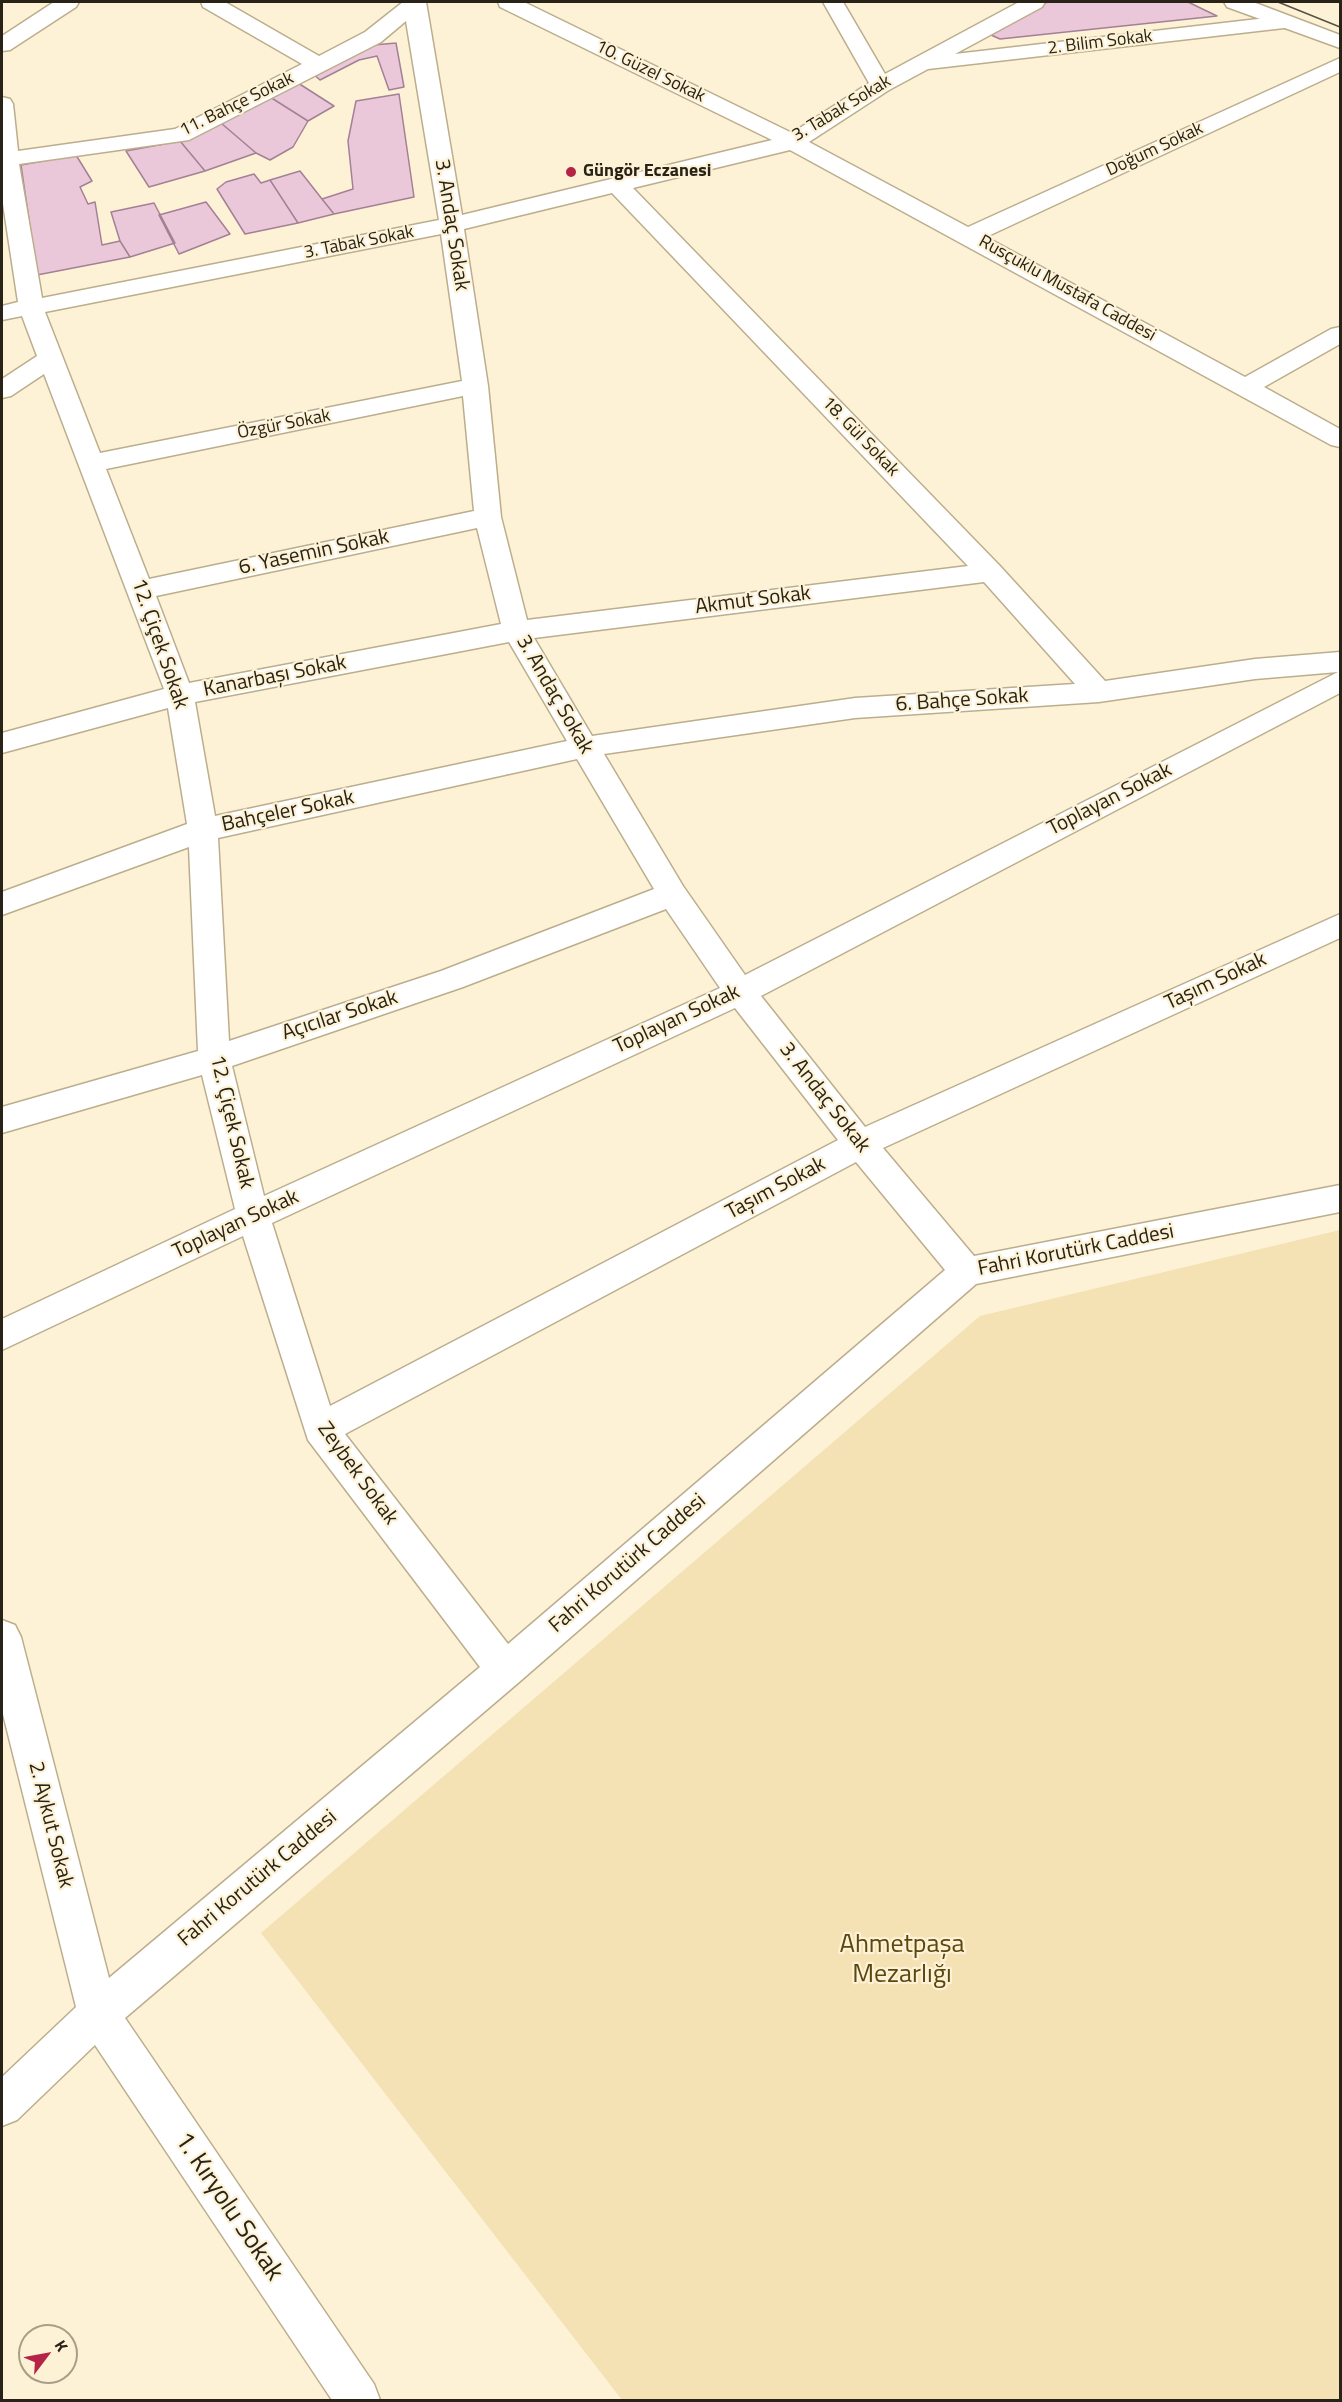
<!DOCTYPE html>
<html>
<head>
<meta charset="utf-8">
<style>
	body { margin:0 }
	#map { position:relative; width:1342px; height:2402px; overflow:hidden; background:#fdf2d6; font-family:"Titillium Web",sans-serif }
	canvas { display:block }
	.frame { position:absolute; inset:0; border:3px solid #282316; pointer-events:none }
	.north { position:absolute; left:18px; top:2324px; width:60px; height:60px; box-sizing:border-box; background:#fdf2d6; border:2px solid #a89f89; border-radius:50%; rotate:58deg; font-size:16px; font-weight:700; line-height:24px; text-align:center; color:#282316 }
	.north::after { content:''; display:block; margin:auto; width:21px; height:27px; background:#b52346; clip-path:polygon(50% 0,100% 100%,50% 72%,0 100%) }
</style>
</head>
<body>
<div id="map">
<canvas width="1342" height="2402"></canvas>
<div class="frame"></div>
<div class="north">K</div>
</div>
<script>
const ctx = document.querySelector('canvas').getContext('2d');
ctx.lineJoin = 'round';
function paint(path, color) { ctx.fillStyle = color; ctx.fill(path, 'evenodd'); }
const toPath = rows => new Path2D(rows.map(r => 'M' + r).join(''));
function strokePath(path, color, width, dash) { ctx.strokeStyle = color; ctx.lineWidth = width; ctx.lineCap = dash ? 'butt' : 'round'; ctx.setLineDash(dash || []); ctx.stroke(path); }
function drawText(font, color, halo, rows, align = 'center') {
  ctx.font = font + ' "Titillium Web",sans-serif'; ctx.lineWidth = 4.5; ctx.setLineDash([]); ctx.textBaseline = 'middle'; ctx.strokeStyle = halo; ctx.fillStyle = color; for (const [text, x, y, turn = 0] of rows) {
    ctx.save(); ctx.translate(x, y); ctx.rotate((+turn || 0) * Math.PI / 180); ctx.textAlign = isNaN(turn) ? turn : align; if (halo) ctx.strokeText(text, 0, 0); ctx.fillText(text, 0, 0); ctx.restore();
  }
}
paint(toPath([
	[1340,1230,1340,2400,622,2400,261,1933,980,1316]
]), '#f4e1b4');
const building = toPath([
	[1047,2,1188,2,1217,16,1000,39,991,35,1047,2],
	[396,43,404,87,389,90,377,56,359,60,320,80,312,73,362,46,396,43],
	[298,83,334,106,308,121,270,97,298,83],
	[399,94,414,197,334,214,322,199,353,189,348,141,356,101,399,94],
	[270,97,308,121,293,147,270,160,256,153,221,123,270,97],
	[221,123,256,153,205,171,180,141,221,123],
	[180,141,205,171,149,187,126,151,180,141],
	[76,155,92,181,80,187,88,204,95,202,102,245,120,241,130,257,37,275,21,165,76,155],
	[300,171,322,199,334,214,298,223,270,180,300,171],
	[254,174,261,183,270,180,298,223,245,234,217,189,226,182,254,174],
	[206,202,230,234,179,254,159,215,206,202],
	[154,203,175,243,130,257,120,241,111,212,154,203]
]);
paint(building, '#ebc7da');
strokePath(building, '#a38194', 1.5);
const minor = toPath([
	[54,2,79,2,76,7,10,50,2,51,2,36,54,2],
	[201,2,225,2,319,56,365,32,403,2,426,2,462,215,772,140,500,7,498,2,524,2,792,133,869,83,823,2,843,2,885,74,1019,2,1045,2,1042,7,955,54,1284,16,1292,17,1295,22,1292,27,1284,28,928,69,889,90,809,142,968,227,1340,58,1340,72,986,237,1245,377,1331,329,1340,327,1340,344,1264,387,1340,429,1340,447,1331,445,790,150,633,188,1000,566,1105,681,1255,659,1340,652,1340,693,761,996,865,1127,1340,914,1340,938,883,1148,974,1256,1340,1185,1340,1212,976,1284,518,1683,125,2018,374,2384,380,2400,332,2400,95,2045,17,2120,2,2126,2,2077,76,2007,2,1710,2,1620,15,1625,21,1637,109,1978,480,1667,308,1440,243,1236,2,1350,2,1319,235,1209,202,1075,2,1133,2,1107,198,1051,189,847,2,915,2,892,187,824,168,708,2,753,2,733,164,689,44,374,11,396,2,398,2,379,37,356,22,316,2,320,2,306,18,302,2,197,2,97,10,99,13,104,18,151,175,129,302,64,203,7,201,2],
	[406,21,439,220,42,298,19,164,189,140,381,42,406,21],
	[612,193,968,566,527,620,501,517,488,386,464,229,612,193],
	[441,234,462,381,100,453,45,312,441,234],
	[463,396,474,511,149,579,106,469,463,396],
	[477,528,501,624,189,683,156,596,477,528],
	[984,582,1075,684,855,698,592,736,534,638,984,582],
	[509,642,567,741,215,816,195,702,509,642],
	[1338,672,745,975,683,886,604,754,855,718,1099,702,1255,679,1338,672],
	[577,759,654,889,441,971,229,1041,218,838,577,759],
	[666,909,720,988,264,1196,232,1066,463,987,666,909],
	[735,1008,838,1140,330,1406,272,1223,735,1008],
	[856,1162,945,1270,508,1644,345,1434,856,1162]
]);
const major = toPath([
	[1224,2,1253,2,1340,35,1340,48,1227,7,1224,2]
]);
strokePath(minor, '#bcae8c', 3);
strokePath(major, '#bcae8c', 3);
paint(minor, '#fff');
paint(major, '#fff');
strokePath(toPath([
	[1278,2,1340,27]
]), '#585141', 1.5);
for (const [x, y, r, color] of [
	[571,172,6,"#b52346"]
]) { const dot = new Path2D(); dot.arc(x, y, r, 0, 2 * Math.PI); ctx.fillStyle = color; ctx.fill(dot); strokePath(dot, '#fdf2d6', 2); }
drawText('18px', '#282316', '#fdf2d6', [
	["2. Bilim Sokak",1100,43,-7],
	["10. Güzel Sokak",650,72,26],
	["11. Bahçe Sokak",237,105,-26],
	["3. Tabak Sokak",842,109,-31],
	["Doğum Sokak",1155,150,-25],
	["3. Tabak Sokak",359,243,-11],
	["Rusçuklu Mustafa Caddesi",1067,289,29],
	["Özgür Sokak",284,425,-11],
	["18. Gül Sokak",860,437,46]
]);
drawText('bold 18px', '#282316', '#fdf2d6', [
	["Güngör Eczanesi",583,172]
], 'left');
drawText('21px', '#282316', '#fdf2d6', [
	["3. Andaç Sokak",451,225,81],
	["6. Yasemin Sokak",314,553,-12],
	["Akmut Sokak",753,601,-7],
	["12. Çiçek Sokak",159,644,71],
	["Kanarbaşı Sokak",275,677,-11],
	["3. Andaç Sokak",554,695,60],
	["6. Bahçe Sokak",962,701,-4],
	["Toplayan Sokak",1110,800,-27],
	["Bahçeler Sokak",288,812,-12],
	["Taşım Sokak",1216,982,-25],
	["Açıcılar Sokak",340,1016,-18],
	["Toplayan Sokak",677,1020,-25],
	["3. Andaç Sokak",824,1098,52],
	["12. Çiçek Sokak",231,1122,77],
	["Taşım Sokak",776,1189,-28],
	["Toplayan Sokak",236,1225,-25],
	["Fahri Korutürk Caddesi",1076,1251,-11],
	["Zeybek Sokak",357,1474,54],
	["Fahri Korutürk Caddesi",628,1564,-41],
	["2. Aykut Sokak",50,1825,76],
	["Fahri Korutürk Caddesi",258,1879,-40]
]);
drawText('26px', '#5c470e', '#fdf2d6', [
	["Ahmetpaşa",902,1946],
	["Mezarlığı",902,1976]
]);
drawText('26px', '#282316', '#fdf2d6', [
	["1. Kıryolu Sokak",228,2207,56]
]);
</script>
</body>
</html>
